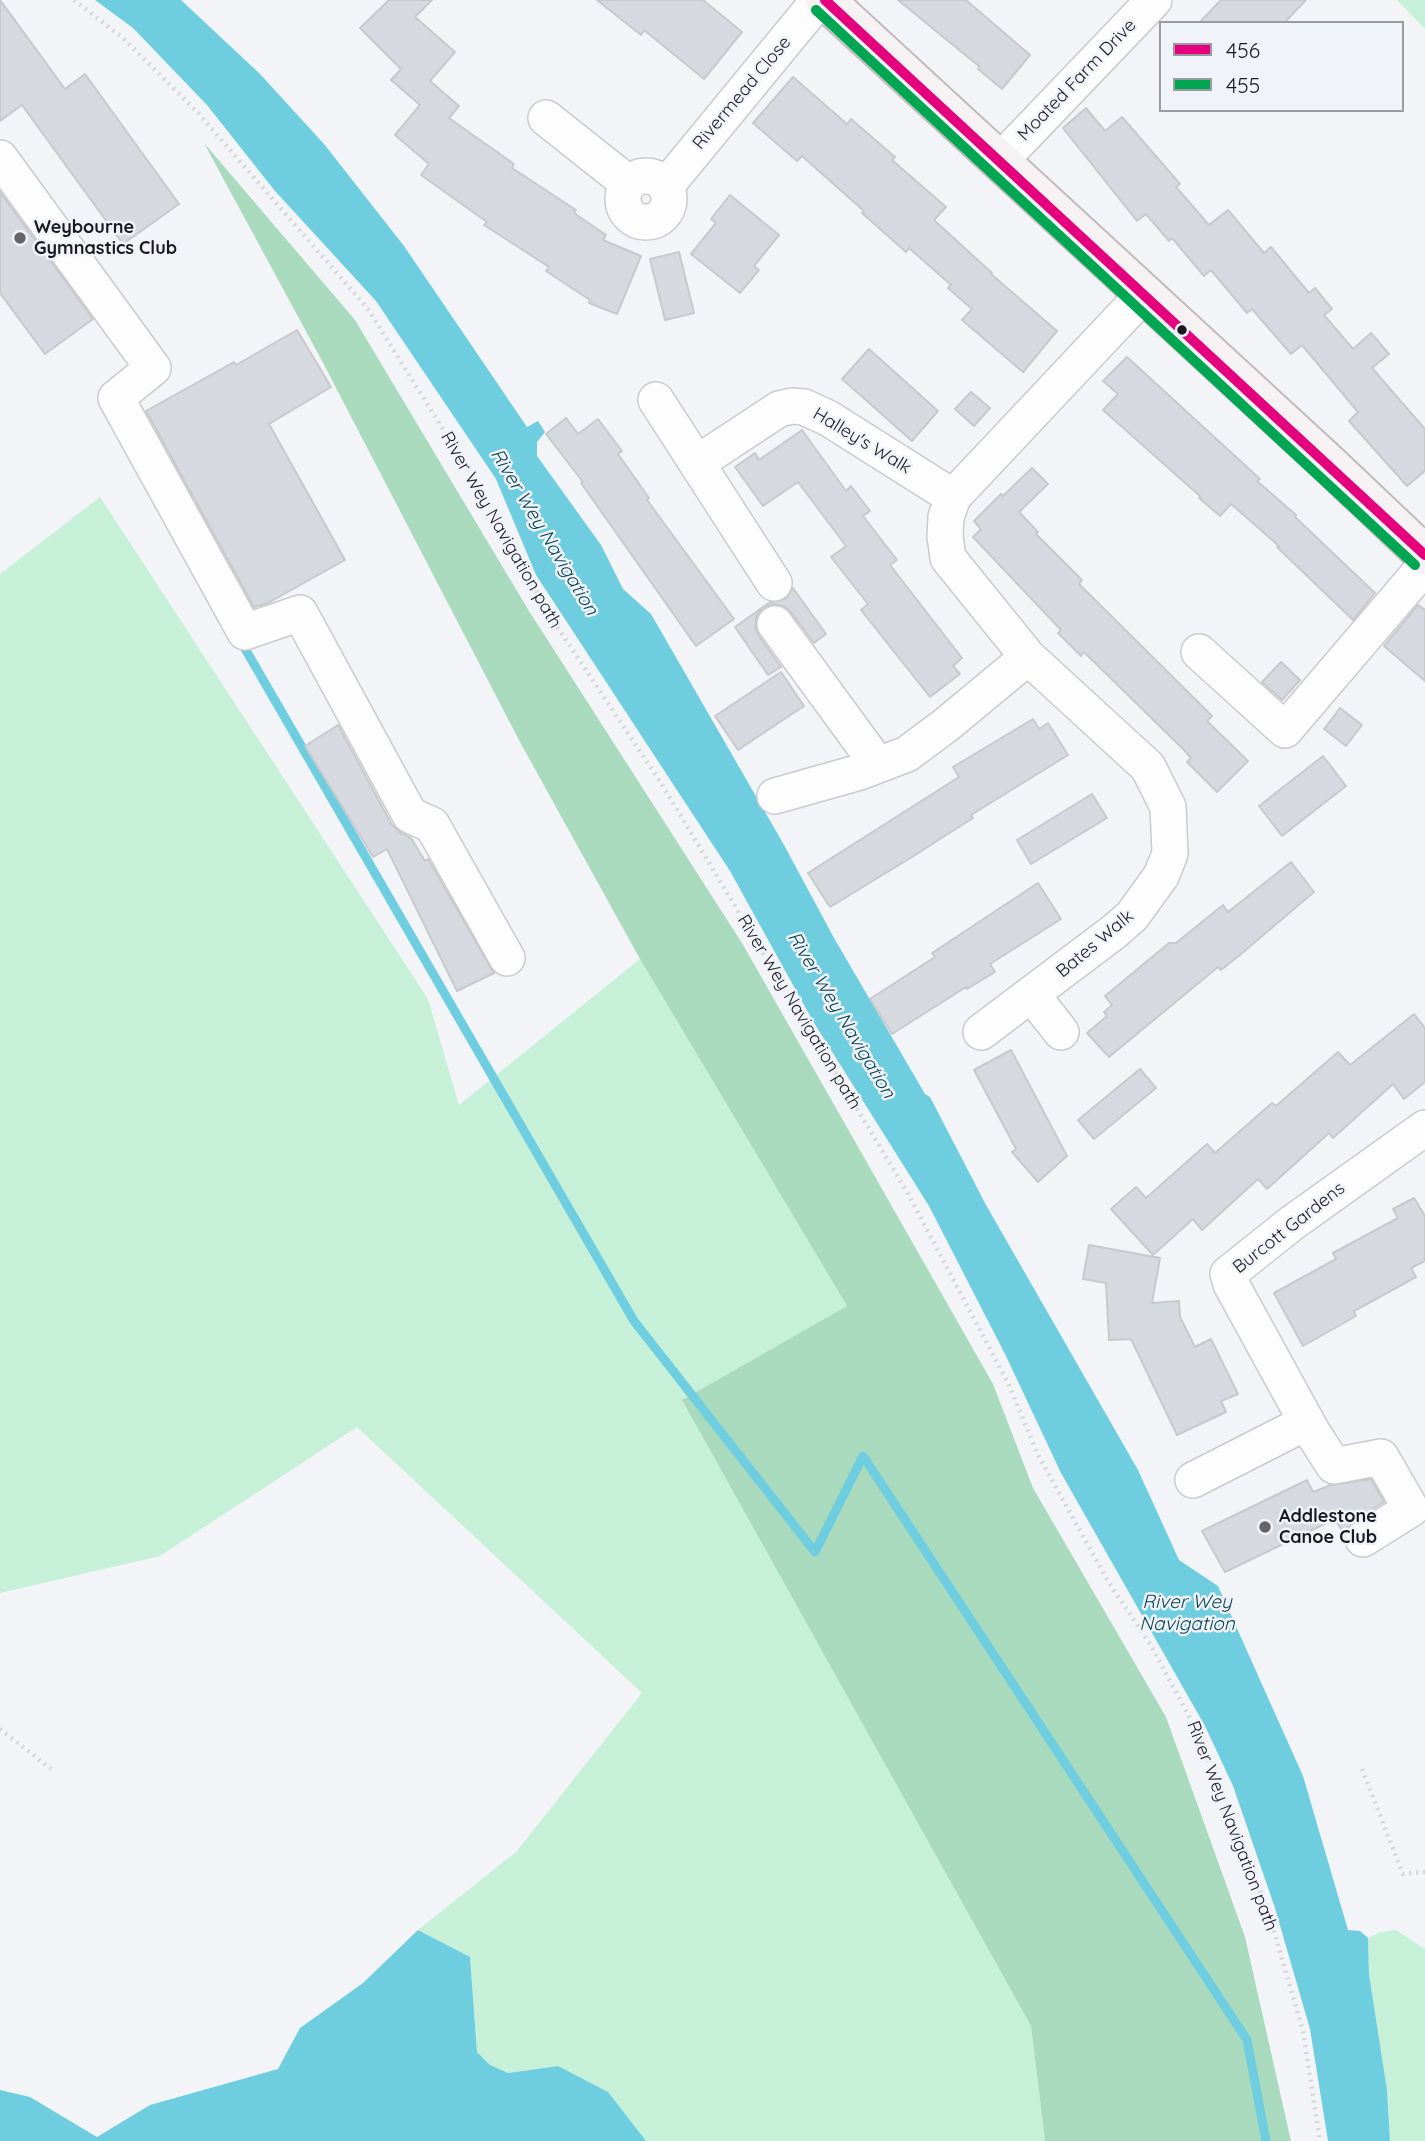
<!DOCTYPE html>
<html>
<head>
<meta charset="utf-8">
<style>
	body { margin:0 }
	#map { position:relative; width:1425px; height:2141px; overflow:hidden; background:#f3f4f8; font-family:Quicksand,sans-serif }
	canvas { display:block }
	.legend { position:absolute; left:1159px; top:21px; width:245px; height:91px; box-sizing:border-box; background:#f1f3fa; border:2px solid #9b9ca2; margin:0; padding:9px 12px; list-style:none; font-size:21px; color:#1a1a1d }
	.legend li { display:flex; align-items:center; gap:14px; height:35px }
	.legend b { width:35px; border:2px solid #9b9ca2 }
</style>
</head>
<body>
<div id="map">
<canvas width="1425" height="2141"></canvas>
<ul class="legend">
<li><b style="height:9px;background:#e5007d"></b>456</li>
<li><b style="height:9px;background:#00a651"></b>455</li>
</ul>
</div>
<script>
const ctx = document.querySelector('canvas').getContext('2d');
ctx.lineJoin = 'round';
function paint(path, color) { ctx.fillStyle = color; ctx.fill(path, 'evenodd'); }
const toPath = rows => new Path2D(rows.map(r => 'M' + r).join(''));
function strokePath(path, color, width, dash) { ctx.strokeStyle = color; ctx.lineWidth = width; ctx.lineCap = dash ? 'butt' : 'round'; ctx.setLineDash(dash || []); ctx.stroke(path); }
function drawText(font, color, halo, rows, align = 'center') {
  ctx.font = font + ' Quicksand,sans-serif'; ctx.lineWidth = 5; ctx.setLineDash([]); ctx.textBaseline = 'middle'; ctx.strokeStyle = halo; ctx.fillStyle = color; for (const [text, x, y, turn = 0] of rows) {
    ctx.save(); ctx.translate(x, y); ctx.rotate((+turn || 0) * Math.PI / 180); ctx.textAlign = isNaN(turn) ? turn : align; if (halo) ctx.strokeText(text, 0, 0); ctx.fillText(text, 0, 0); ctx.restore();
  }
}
paint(toPath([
	[1397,0,1425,0,1425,29],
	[100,497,428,999,459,1105,640,959,847,1306,682,1400,1031,2026,1045,2141,644,2141,558,2066,507,2073,490,2065,477,2052,470,1957,418,1930,516,1852,642,1693,357,1427,160,1556,0,1593,0,574],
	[1396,1930,1425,1949,1425,2141,1390,2141,1387,2090,1369,1974,1368,1938,1380,1932]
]), '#c6f0d8');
paint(toPath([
	[204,143,355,320,529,611,742,943,993,1384,1033,1488,1166,1717,1245,1937,1291,2141,1045,2141,1031,2026,682,1400,847,1306,640,959,520,742,321,359]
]), '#a9dabe');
paint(toPath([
	[95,0,181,0,260,74,324,144,404,246,527,427,538,421,545,432,537,442,537,456,601,545,623,589,651,614,784,845,834,938,925,1094,930,1097,986,1205,1138,1470,1179,1560,1218,1586,1303,1776,1348,1930,1360,1931,1368,1938,1369,1974,1387,2090,1390,2141,1328,2141,1310,2029,1275,1908,1233,1786,1205,1726,1061,1473,1006,1356,929,1206,814,1023,730,871,536,575,496,479,376,301,275,191,207,105,133,28],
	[418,1930,470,1957,477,2052,490,2065,508,2073,558,2066,608,2092,646,2141,0,2141,0,2090,30,2097,97,2137,150,2105,278,2069,300,2028,363,1983]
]), '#6ecee0');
strokePath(toPath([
	[240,640,634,1321,815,1552,863,1456,1247,2040,1266,2141]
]), '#6ecee0', 9);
const building = toPath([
	[0,0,65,89,85,74,179,204,123,244,22,105,0,121,0,0],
	[389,0,432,0,415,17,455,52,430,81,459,106,449,118,514,164,512,168,576,210,574,213,606,235,603,240,641,256,617,314,589,303,590,300,546,271,549,267,484,225,487,222,421,175,429,164,395,135,420,105,391,80,401,69,360,28,389,0],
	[597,0,703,0,742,32,704,79,644,30,641,35,597,0],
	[898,0,966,0,1030,55,1002,89,978,69,980,67,898,0],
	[1221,0,1306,0,1284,23,1199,23,1221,0],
	[793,77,847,124,851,119,895,157,892,160,946,207,934,220,992,273,991,274,1057,331,1023,372,962,320,972,309,948,288,951,285,909,248,906,252,862,213,864,211,802,156,797,161,753,123,793,77],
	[1086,108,1105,131,1122,117,1180,184,1176,187,1209,225,1228,210,1264,253,1271,247,1309,293,1315,288,1332,309,1324,315,1353,349,1371,333,1389,354,1372,368,1425,429,1425,471,1407,486,1349,421,1358,412,1302,345,1291,354,1252,309,1247,313,1211,270,1204,276,1172,238,1169,241,1146,214,1137,221,1063,128,1086,108],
	[0,192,93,319,45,354,0,293,0,192],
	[730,195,779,235,754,266,759,270,740,293,691,254,716,223,711,219,730,195],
	[679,252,694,313,665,320,650,259,679,252],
	[297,330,331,387,269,424,345,560,268,603,254,607,146,411,234,362,236,365,297,330],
	[869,349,938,411,912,441,842,379,869,349],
	[1127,357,1260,479,1257,481,1296,515,1295,517,1375,593,1353,620,1277,547,1279,546,1231,504,1220,516,1199,498,1201,497,1103,410,1118,394,1103,381,1127,357],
	[971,392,990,408,974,426,955,409,971,392],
	[566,418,578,434,598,419,622,451,618,454,649,498,647,500,734,619,696,646,581,483,583,482,546,434,566,418],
	[802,430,846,491,851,486,870,511,863,516,897,560,890,565,962,658,953,666,960,674,930,697,861,610,868,604,831,557,846,546,798,482,763,506,735,467,755,453,759,460,802,430],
	[1032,468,1048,484,1019,512,1038,532,1036,534,1082,580,1079,584,1212,716,1207,721,1248,761,1217,792,1187,762,1191,758,1184,750,1084,652,1081,656,1058,633,1061,630,973,537,981,529,974,521,1001,494,1003,496,1032,468],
	[793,588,826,634,814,643,791,612,784,606,774,604,764,607,757,615,755,627,759,636,781,667,768,675,735,627,770,602,785,599,793,588],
	[1418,605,1425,610,1425,681,1384,646,1418,605],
	[1281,662,1300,680,1282,700,1262,682,1281,662],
	[781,672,804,706,738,750,715,716,781,672],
	[1340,708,1362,725,1346,746,1324,729,1340,708],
	[1033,719,1039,729,1048,723,1068,755,971,815,973,818,912,857,830,907,808,873,959,777,953,767,1033,719],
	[338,725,392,825,401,833,411,838,425,861,428,859,494,973,457,991,387,849,373,857,305,746,338,725],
	[1323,756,1346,786,1282,836,1259,806,1323,756],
	[1092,794,1107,818,1031,864,1017,840,1092,794],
	[1291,862,1314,892,1241,954,1221,970,1218,967,1109,1057,1087,1033,1107,1016,1104,1012,1112,1005,1105,996,1169,943,1176,943,1223,905,1228,912,1291,862],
	[1038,883,1061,919,990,964,995,972,967,989,966,987,892,1034,870,999,935,957,932,953,1038,883],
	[1414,1014,1425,1028,1425,1082,1404,1099,1393,1084,1333,1138,1329,1133,1267,1189,1258,1179,1202,1230,1193,1219,1153,1255,1111,1209,1136,1187,1146,1198,1207,1144,1215,1153,1272,1103,1276,1106,1338,1052,1350,1065,1414,1014],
	[1011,1050,1067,1156,1038,1182,1012,1152,1016,1149,974,1070,1011,1050],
	[1140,1069,1156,1088,1094,1139,1078,1120,1140,1069],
	[1414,1198,1425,1216,1425,1261,1411,1268,1416,1277,1354,1311,1356,1316,1303,1346,1274,1293,1336,1259,1333,1253,1398,1218,1393,1209,1414,1198],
	[1089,1245,1160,1258,1152,1303,1179,1301,1180,1317,1195,1347,1211,1339,1238,1394,1221,1401,1226,1412,1177,1435,1131,1339,1109,1340,1106,1283,1083,1279,1089,1245],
	[1371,1479,1384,1502,1352,1522,1344,1534,1335,1519,1225,1572,1202,1531,1307,1480,1313,1492,1331,1485,1371,1479]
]);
paint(building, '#d7d9e0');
strokePath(building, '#c8c9cc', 2);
const minor = toPath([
	[546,118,628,183],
	[0,158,153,368,116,398,245,632,300,613,410,815,432,825,507,958],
	[1000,161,1154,0],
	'623 199a23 23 0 1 1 46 0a23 23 0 1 1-46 0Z',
	[666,186,819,0],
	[656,400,774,583],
	[697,463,779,409,792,406,804,407,828,418,953,497],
	[775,624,878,765],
	[1199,652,1285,730,1425,566],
	[775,796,860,772,907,754,946,725,1028,657],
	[1032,995,1061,1032],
	[981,1032,1115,931,1132,916,1161,876,1170,854,1168,807,1148,767,1028,657,948,558,945,536,946,517,953,497,1143,295],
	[1193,1480,1307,1422],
	[1363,1539,1411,1509,1381,1457,1334,1466,1311,1430,1231,1284,1228,1274,1292,1223,1425,1128]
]);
const major = toPath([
	[825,0,1328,463,1425,555]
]);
strokePath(minor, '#cacbce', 38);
strokePath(major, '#c2babd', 42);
strokePath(toPath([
	[74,0,123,38,198,113,368,309,489,503,548,613,661,783,907,1192,1008,1383,1038,1455,1109,1583,1150,1644,1197,1731,1268,1911,1303,2031,1320,2141],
	[0,1729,55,1772],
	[1362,1769,1403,1874,1425,1872]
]), '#d4d5d6', 4.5, [2, 5]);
strokePath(minor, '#fdfdfe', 35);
strokePath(major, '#f6f1f3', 38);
strokePath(toPath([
	[825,0,1425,555]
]), '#e5007d', 10);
strokePath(toPath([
	[816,10,1415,565]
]), '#00a651', 10);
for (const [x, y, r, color] of [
	[20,238,7,"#66666a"],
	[1182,330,6,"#1a1a1d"],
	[1265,1527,7,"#66666a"]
]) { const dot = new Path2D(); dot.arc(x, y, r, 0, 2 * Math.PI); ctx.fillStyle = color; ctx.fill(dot); strokePath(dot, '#f1f3fa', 2.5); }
drawText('18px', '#1a1a1d', '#f1f3fa', [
	["Moated Farm Drive",1077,80,-46],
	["Rivermead Close",742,93,-50],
	["Halley's Walk",862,441,31],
	["River Wey Navigation path",501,530,60],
	["Bates Walk",1095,944,-40],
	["River Wey Navigation path",799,1012,59],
	["Burcott Gardens",1289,1228,-38],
	["River Wey Navigation path",1232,1826,69]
]);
drawText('bold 18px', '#1a1a1d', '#f1f3fa', [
	["Weybourne",34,228],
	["Gymnastics Club",34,249],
	["Addlestone",1279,1517],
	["Canoe Club",1279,1538]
], 'left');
drawText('italic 19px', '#0a454f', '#f1f3fa', [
	["River Wey Navigation",544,532,59],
	["River Wey Navigation",841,1015,59],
	["River Wey",1187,1602],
	["Navigation",1187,1624]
]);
</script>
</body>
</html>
